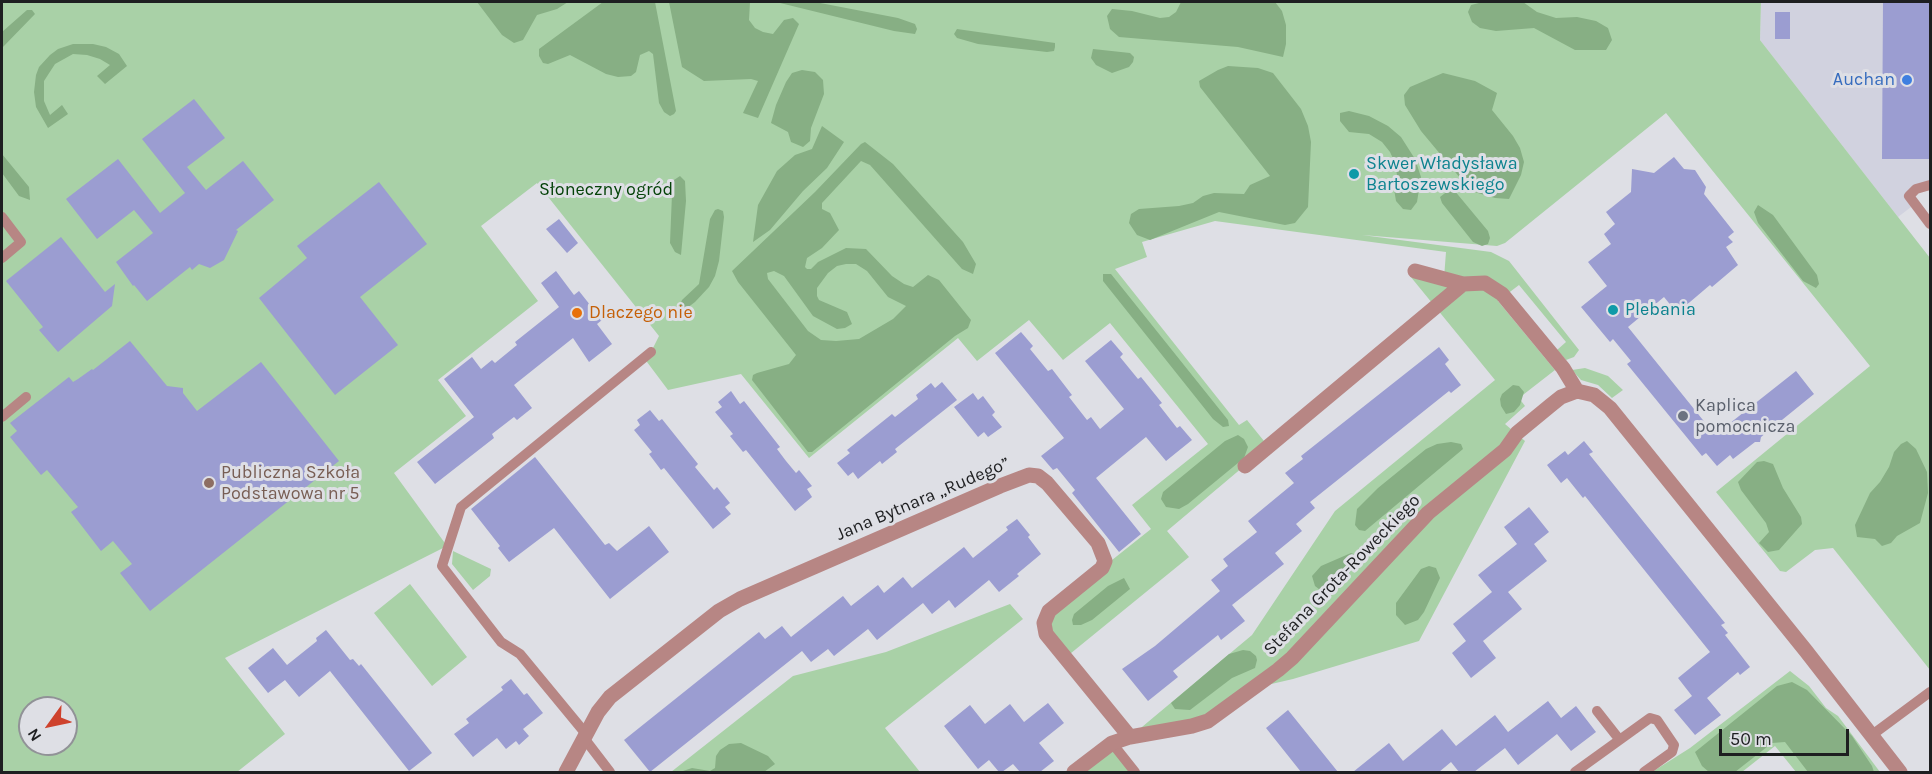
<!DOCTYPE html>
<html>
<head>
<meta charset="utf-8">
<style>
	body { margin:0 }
	#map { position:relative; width:1932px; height:774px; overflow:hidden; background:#dedfe5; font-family:Karla,sans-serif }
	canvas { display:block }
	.frame { position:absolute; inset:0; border:3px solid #1e1f21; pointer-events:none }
	.north { position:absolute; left:18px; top:696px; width:60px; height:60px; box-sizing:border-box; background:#dedfe5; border:2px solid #919297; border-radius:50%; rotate:237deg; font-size:16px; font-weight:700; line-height:24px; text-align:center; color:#1e1f21 }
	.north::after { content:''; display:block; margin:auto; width:21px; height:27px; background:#ce422d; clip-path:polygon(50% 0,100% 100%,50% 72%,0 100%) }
	.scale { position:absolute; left:1719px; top:729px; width:130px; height:27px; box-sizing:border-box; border:3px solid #1e1f21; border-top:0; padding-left:8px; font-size:18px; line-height:21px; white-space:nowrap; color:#1e1f21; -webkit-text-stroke:4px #dedfe5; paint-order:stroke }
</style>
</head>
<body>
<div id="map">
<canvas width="1932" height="774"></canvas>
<div class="frame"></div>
<div class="north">N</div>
<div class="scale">50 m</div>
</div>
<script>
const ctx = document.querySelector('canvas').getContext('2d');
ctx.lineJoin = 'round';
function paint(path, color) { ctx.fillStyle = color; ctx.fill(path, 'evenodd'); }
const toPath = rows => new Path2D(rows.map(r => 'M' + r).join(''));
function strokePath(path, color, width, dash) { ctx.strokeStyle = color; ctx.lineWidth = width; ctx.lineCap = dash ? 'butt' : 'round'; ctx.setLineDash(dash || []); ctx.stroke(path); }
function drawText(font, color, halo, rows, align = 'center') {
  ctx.font = font + ' Karla,sans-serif'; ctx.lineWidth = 6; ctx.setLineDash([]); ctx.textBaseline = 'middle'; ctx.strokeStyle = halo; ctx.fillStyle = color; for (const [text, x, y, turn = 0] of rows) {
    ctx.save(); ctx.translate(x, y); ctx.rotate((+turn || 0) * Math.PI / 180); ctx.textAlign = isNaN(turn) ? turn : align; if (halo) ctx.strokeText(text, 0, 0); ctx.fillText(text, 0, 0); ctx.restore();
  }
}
paint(toPath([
	[1761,2,1930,2,1930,185,1916,189,1915,204,1898,217,1760,40]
]), '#d1d2df');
paint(toPath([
	[2,2,1761,2,1760,40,1930,258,1930,670,1833,548,1815,550,1786,572,1780,571,1716,492,1870,366,1666,113,1505,243,1497,246,1362,235,1491,252,1509,261,1579,350,1574,357,1566,360,1557,350,1566,342,1519,285,1498,301,1555,370,1519,398,1525,406,1505,424,1525,441,1419,641,1293,679,1254,688,1219,714,1130,737,1252,635,1335,511,1495,380,1410,276,1444,278,1446,252,1215,221,1142,242,1147,257,1115,269,1239,425,1247,420,1268,446,1167,531,1189,557,1065,658,1044,623,1102,568,1151,529,1132,505,1208,444,1110,323,1063,360,1029,320,977,361,958,338,809,458,741,374,668,390,644,358,651,352,659,336,537,183,481,226,538,301,438,380,466,416,394,473,447,546,225,658,285,734,237,772,2,772],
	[30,708,66,708,66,744,30,744],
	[1585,368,1608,376,1623,390,1612,398,1598,385,1581,380,1572,370],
	[453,551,491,569,490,576,473,590,452,564],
	[410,584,467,657,432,686,374,613],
	[1010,604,1023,619,885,728,920,772,671,772,793,676,886,652],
	[1790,671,1809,686,1826,708,1838,716,1880,772,1796,772,1775,746,1742,772,1652,772,1690,748],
	[1112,743,1135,772,1080,772]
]), '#a9d1a7');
paint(toPath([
	[477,2,568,2,557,9,537,15,523,40,514,43,502,35],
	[603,2,655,2,676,111,674,114,670,116,664,112,659,103,653,54,649,51,640,55,636,72,631,76,618,77,606,74,570,55,548,64,543,63,539,56,539,49],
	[669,2,750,2,749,20,755,28,763,32,773,34,784,20,793,18,799,24,758,118,743,113,758,81,751,79,704,81,682,67],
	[776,2,815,2,898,18,915,24,917,29,915,34,894,31],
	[1181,2,1275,2,1282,11,1286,25,1286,44,1283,57,1238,47,1119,37,1110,29,1107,16,1112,9,1132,11,1160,18,1169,17,1176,12],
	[1483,2,1523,2,1537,12,1556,18,1577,17,1596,21,1608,28,1612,40,1606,50,1575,50,1534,28,1496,31,1480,28,1472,22,1468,12,1471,5],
	[27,10,32,10,35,14,2,48,2,32],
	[957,29,1055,43,1055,47,1054,51,1047,52,978,44,957,38,954,34],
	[73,44,93,44,106,47,119,54,127,66,105,84,97,76,110,65,100,59,87,55,73,54,55,64,44,81,44,101,50,115,62,105,68,114,48,128,36,107,34,92,36,75,39,67,50,55,58,49],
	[1093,49,1130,53,1134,57,1133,62,1129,67,1112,73,1096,65,1091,58],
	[1228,66,1258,68,1273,73,1301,109,1308,126,1311,142,1308,207,1295,223,1285,225,1219,212,1150,240,1137,235,1129,223,1131,214,1139,209,1179,206,1193,203,1203,196,1214,193,1244,194,1250,185,1270,176,1200,87,1199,81,1218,70],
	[802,70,815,72,823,80,824,94,811,128,810,141,803,147,791,142,788,132,771,123,776,105,786,82,792,73],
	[1443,73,1475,81,1497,93,1492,110,1513,136,1520,148,1524,162,1521,175,1509,199,1495,198,1471,191,1421,131,1405,105,1404,95,1410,87],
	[1349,111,1369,116,1388,126,1401,137,1415,159,1421,177,1417,202,1411,210,1403,209,1396,201,1394,189,1397,175,1395,163,1390,152,1382,142,1369,134,1349,132,1340,121,1340,113],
	[822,126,844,142,827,168,803,191,770,230,753,242,758,205,777,171,795,155,812,149],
	[865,142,893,164,963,242,976,264,973,274,962,269,878,174,870,165,861,161,822,203,822,209,830,213,839,230,822,248,807,258,805,267,807,269,811,269,818,262,846,248,866,249,892,276,904,284,913,287,928,275,939,280,971,320,968,328,955,336,812,452,808,452,752,380,753,375,757,373,789,364,796,355,738,282,732,271,815,192,861,144],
	[846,264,856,264,867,271,888,297,906,306,893,319,859,339,836,341,821,340,808,331,768,279,767,273,774,271,784,276,813,316,837,329,845,328,852,324,847,312,819,300,817,296,817,288,828,273,837,266],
	[2,154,29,187,30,200,19,196,2,173],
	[680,176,685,181,686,201,681,255,675,252,670,243,672,194,674,180],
	[1449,190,1454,190,1488,231,1490,238,1488,244,1482,246,1473,242,1442,203,1440,197],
	[1758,205,1773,215,1817,275,1819,284,1816,288,1803,281,1758,223,1754,212],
	[718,209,723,211,724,217,719,261,715,276,709,287,695,302,683,311,681,311,680,305,682,300,699,284,710,219,715,210],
	[1103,274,1111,274,1228,420,1229,426,1223,427,1213,419,1103,281],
	[1513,385,1519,386,1524,392,1520,405,1514,412,1506,414,1501,406,1500,399,1502,394],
	[1238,435,1244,439,1248,447,1244,458,1188,504,1179,509,1166,507,1161,499,1163,492,1225,441],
	[1907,441,1916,449,1927,472,1928,493,1920,523,1897,536,1891,543,1882,546,1875,539,1857,537,1855,525,1870,493,1880,482,1889,467,1894,452,1901,444],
	[1451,442,1461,444,1463,449,1365,531,1359,530,1355,525,1357,509,1378,488,1426,449,1437,444],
	[1764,461,1773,464,1783,488,1801,517,1802,524,1779,550,1768,552,1759,543,1769,532,1766,523,1741,490,1738,482,1757,462],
	[1351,553,1356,555,1357,563,1334,593,1324,593,1315,586,1312,576,1321,566],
	[1429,566,1436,568,1440,578,1424,612,1418,620,1405,625,1396,615,1396,603,1421,569],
	[1124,578,1130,589,1092,620,1081,625,1073,625,1072,620,1074,614,1108,586],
	[1243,650,1250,651,1256,656,1257,660,1255,668,1232,678,1190,710,1175,709,1171,703,1229,654],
	[1792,682,1807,690,1852,736,1872,766,1874,772,1808,772,1785,742,1772,743,1735,772,1709,772,1702,766,1695,752,1777,686],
	[741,743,768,756,775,764,764,772,680,772,692,768,710,771,715,768,716,756,720,750,729,744]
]), '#87af84');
paint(toPath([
	[1883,2,1930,2,1930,159,1882,159],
	[1775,12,1790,12,1790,39,1775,39],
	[194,99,225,138,187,167,206,190,243,161,274,200,236,230,238,231,224,260,210,268,199,264,192,270,190,267,147,301,134,285,133,286,116,262,153,233,134,210,97,239,66,199,118,159,160,213,185,193,142,139],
	[1674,157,1684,169,1695,170,1706,187,1704,194,1734,232,1728,237,1733,242,1726,247,1738,265,1712,287,1710,285,1677,313,1664,297,1628,327,1715,435,1796,371,1814,394,1761,437,1760,442,1755,442,1733,459,1730,455,1717,466,1706,453,1702,456,1627,364,1631,361,1613,339,1610,342,1581,307,1607,286,1588,262,1611,244,1604,234,1615,224,1606,212,1631,192,1632,169,1654,173],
	[379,182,427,244,360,297,398,345,335,395,259,298,307,258,297,246],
	[559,219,578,243,567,253,546,229],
	[61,237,105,292,115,284,112,306,58,352,39,330,43,327,6,281],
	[556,271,574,295,579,291,602,320,597,324,612,344,589,362,573,338,514,385,532,408,517,420,514,417,492,434,494,438,435,484,417,462,474,417,444,379,472,357,481,369,492,360,495,363,517,345,515,342,559,307,541,283],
	[1021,332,1033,346,1030,349,1048,371,1052,369,1072,395,1069,397,1087,420,1091,417,1100,429,1124,409,1085,361,1111,340,1123,354,1120,357,1138,379,1141,377,1162,403,1159,405,1177,428,1180,426,1192,440,1166,461,1146,437,1096,478,1141,534,1119,552,1072,493,1075,490,1057,468,1053,470,1041,456,1064,438,995,353],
	[130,341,167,386,183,388,183,393,197,411,261,362,339,461,150,611,120,573,132,564,113,541,101,551,71,512,78,507,47,470,41,475,10,437,17,431,10,423,69,377,73,382,78,379,92,369,93,370],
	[1439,347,1449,360,1445,364,1461,385,1451,393,1449,391,1310,502,1315,508,1296,524,1302,531,1275,553,1284,564,1232,605,1245,621,1221,640,1218,635,1173,671,1178,677,1148,701,1122,669,1155,646,1220,591,1211,580,1228,566,1223,559,1257,532,1248,521,1294,483,1285,473,1303,459,1301,456],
	[942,382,957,400,895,449,897,452,882,464,880,461,858,479,853,472,848,476,837,463,850,453,847,450,892,414,895,417,918,399,916,395,931,383,935,388],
	[731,391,740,404,744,401,780,447,777,449,786,461,796,473,799,470,812,486,807,489,812,497,795,511,746,450,743,452,730,436,733,434,715,412,722,407,718,402],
	[973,393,978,400,983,396,995,412,992,415,1002,427,988,437,984,432,978,437,954,407],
	[650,410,659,421,662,419,698,464,695,467,714,490,717,487,730,503,725,507,731,514,713,529,664,468,661,470,649,454,652,452,634,430,640,425,637,420],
	[1584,441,1593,452,1589,454,1725,623,1721,625,1728,633,1725,635,1750,667,1740,675,1738,672,1707,698,1721,715,1695,735,1674,710,1692,696,1678,678,1710,652,1585,496,1583,498,1567,478,1561,483,1547,465,1565,451,1568,455],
	[535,457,605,545,609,543,617,551,649,526,669,552,610,599,554,528,509,562,498,548,500,546,471,509],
	[1529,507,1549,532,1534,544,1547,561,1508,592,1522,609,1483,641,1496,658,1471,678,1452,653,1466,641,1453,624,1492,592,1478,575,1517,544,1504,527],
	[1017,519,1030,535,1028,537,1041,554,1017,574,1019,576,999,592,989,580,955,608,949,600,932,614,923,603,877,640,868,629,834,656,828,649,811,662,802,651,650,772,624,740,759,632,765,639,782,626,791,637,843,596,851,606,878,585,884,593,903,577,912,588,964,547,973,558,1008,530,1006,527],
	[326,630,350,660,353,659,359,666,361,664,432,753,409,771,330,671,299,697,285,680,268,693,248,668,273,648,287,665,317,641,316,638],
	[511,679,524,695,527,693,543,713,523,729,529,736,519,745,516,741,506,749,497,738,473,757,454,734,469,723,466,719,503,690,501,687],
	[1548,701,1561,718,1576,706,1596,732,1571,751,1557,734,1518,765,1505,748,1474,772,1459,772,1451,762,1439,772,1353,772,1389,743,1403,761,1442,729,1456,746,1495,715,1508,732],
	[1048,703,1064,723,1039,743,1054,761,1040,772,1020,772,1013,764,1002,772,999,772,989,760,978,769,944,726,970,705,985,724,1010,704,1024,722],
	[1288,710,1338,772,1301,772,1266,728]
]), '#9b9dd1');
strokePath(toPath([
	[1930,185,1916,189,1909,196,1930,224],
	[2,217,21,242,2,258],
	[2,417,26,397],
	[1597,711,1619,739],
	[586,734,520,654,501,642,442,566,461,507,651,352],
	[1872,735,1930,692],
	[584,738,610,772],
	[1112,743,1135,772],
	[1575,772,1650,718,1657,720,1674,745,1672,752,1644,772]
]), '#b78684', 10);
strokePath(toPath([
	[1415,271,1463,284],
	[1245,466,1463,284,1485,283,1502,294,1563,368,1577,391],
	[566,772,598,712,610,697,719,611,740,599,1000,486,1029,475,1038,476,1047,483,1098,543,1105,561,1102,568,1049,611,1044,623,1046,634,1130,737],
	[1074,772,1112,743,1130,737,1192,726,1208,721,1278,670,1292,658,1428,513,1505,450,1517,433,1551,405,1561,397,1577,391,1594,395,1610,408,1806,651,1900,772]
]), '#b78684', 15);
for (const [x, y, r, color] of [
	[1907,80,6,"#3f7fe0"],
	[1354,174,6,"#0f9aa8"],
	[1613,310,6,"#0f9aa8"],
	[577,313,6,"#e8710a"],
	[1683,416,6,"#6b7280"],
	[209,483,6,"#8d6e63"]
]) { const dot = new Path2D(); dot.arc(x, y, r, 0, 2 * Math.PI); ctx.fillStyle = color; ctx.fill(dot); strokePath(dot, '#dedfe5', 2); }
drawText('18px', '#366cbe', '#dedfe5', [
	["Auchan",1895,80]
], 'right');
drawText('18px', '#0d838f', '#dedfe5', [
	["Skwer Władysława",1366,164],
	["Bartoszewskiego",1366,185],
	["Plebania",1625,310]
], 'left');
drawText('18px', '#044208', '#dedfe5', [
	["Słoneczny ogród",606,190]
]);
drawText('18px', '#c56008', '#dedfe5', [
	["Dlaczego nie",589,313]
], 'left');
drawText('18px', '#5b616d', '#dedfe5', [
	["Kaplica",1695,406],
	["pomocnicza",1695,427]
], 'left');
drawText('18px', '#785e54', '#dedfe5', [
	["Publiczna Szkoła",221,473],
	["Podstawowa nr 5",221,494]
], 'left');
drawText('18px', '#1e1f21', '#dedfe5', [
	["Jana Bytnara „Rudego”",923,499,-23],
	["Stefana Grota-Roweckiego",1342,575,-46]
]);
</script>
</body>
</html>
